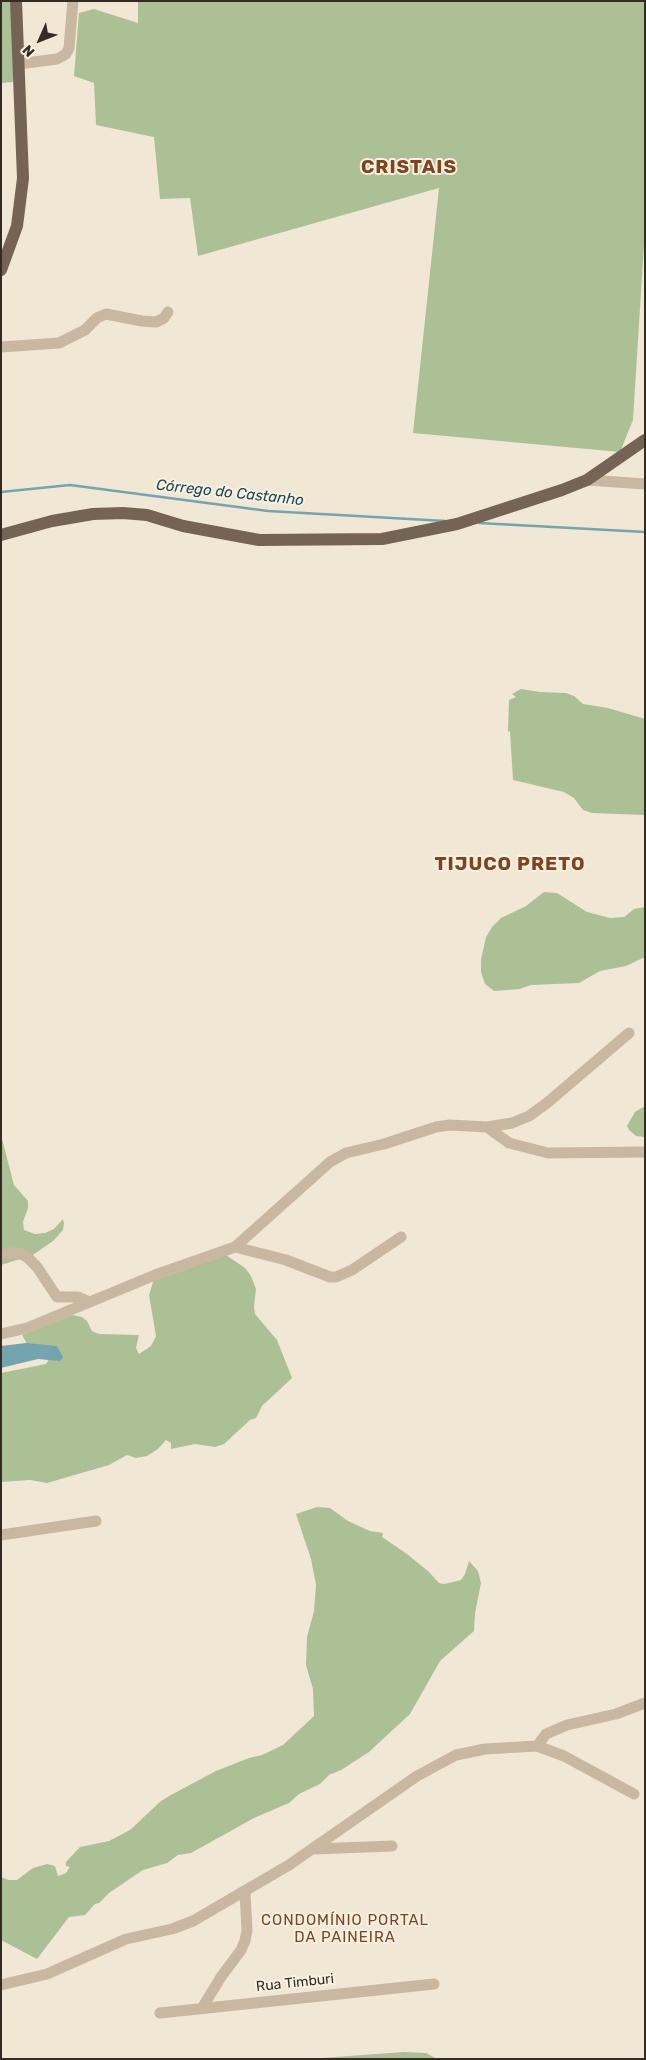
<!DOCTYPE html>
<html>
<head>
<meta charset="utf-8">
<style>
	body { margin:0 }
	#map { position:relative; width:646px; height:2060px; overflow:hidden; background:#f1e7d5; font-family:Rubik,sans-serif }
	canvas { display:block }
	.frame { position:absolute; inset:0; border:2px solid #332b24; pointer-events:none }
	.north { position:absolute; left:15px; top:15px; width:50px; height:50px; -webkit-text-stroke:4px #f9f1e1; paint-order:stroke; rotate:226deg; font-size:14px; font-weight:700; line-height:20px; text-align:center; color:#332b24 }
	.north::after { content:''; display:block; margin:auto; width:18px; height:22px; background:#332b24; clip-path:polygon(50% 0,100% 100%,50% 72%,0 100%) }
</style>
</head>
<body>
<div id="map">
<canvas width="646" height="2060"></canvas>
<div class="frame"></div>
<div class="north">N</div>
</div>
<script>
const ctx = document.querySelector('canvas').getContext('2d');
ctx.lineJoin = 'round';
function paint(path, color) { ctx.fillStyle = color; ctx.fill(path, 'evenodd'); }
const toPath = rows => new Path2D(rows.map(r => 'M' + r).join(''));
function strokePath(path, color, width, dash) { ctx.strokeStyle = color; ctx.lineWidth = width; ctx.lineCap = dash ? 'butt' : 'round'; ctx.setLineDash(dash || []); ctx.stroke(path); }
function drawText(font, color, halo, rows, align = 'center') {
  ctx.font = font + ' Rubik,sans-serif'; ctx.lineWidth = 4; ctx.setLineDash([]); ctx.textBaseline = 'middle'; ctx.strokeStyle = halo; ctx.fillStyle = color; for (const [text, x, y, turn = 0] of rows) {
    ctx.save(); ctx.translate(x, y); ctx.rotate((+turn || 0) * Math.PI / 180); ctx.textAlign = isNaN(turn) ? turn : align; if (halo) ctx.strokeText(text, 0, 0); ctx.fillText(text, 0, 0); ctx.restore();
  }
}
paint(toPath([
	[1,1,13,1,13,82,1,83],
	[138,1,645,1,645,229,633,420,620,452,413,433,439,188,198,256,190,198,160,199,154,137,96,125,94,83,74,76,79,13,94,9,138,23],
	[521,689,540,692,566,693,574,696,583,704,608,708,645,719,645,815,592,813,583,810,574,798,564,792,513,780,510,731,508,732,509,700,516,697,512,694],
	[544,892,557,893,587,912,610,918,624,917,634,909,645,907,645,957,626,966,600,971,579,983,531,985,520,989,494,991,485,984,481,972,481,960,486,937,492,927,501,918,526,906],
	[645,1106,645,1137,636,1136,629,1130,627,1126,635,1112],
	[1,1135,14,1185,28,1201,28,1208,23,1222,24,1230,35,1234,45,1233,54,1229,63,1219,64,1223,63,1230,53,1241,33,1255,1,1265],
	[226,1255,245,1268,251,1276,256,1289,254,1307,255,1314,277,1340,292,1378,262,1406,256,1418,250,1420,224,1444,215,1447,195,1444,171,1449,171,1443,166,1440,158,1449,147,1456,136,1458,127,1455,109,1465,47,1483,30,1480,1,1482,1,1373,46,1364,48,1361,46,1357,27,1344,22,1335,72,1315,82,1317,87,1321,92,1331,99,1334,139,1335,136,1348,139,1354,151,1346,156,1336,149,1295,153,1282,159,1277],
	[317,1507,330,1508,348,1521,370,1531,383,1533,382,1537,407,1554,429,1572,439,1583,444,1584,461,1580,465,1574,469,1561,478,1571,481,1583,475,1613,474,1631,440,1661,410,1714,369,1752,341,1770,329,1775,320,1784,299,1794,289,1803,254,1818,191,1853,178,1855,167,1863,143,1870,134,1876,109,1893,99,1903,95,1904,85,1915,69,1917,37,1959,1,1940,1,1877,9,1880,17,1880,33,1868,47,1864,55,1866,58,1876,66,1873,70,1867,66,1866,66,1862,80,1847,109,1841,130,1830,161,1801,171,1795,216,1771,249,1758,262,1755,283,1745,314,1716,313,1689,306,1665,307,1637,314,1611,316,1585,311,1559,296,1514],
	[404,2052,426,2053,437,2059,308,2059]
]), '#acc095');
paint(toPath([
	[26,1343,57,1346,63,1357,60,1361,38,1359,1,1368,1,1346]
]), '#74a5ae');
strokePath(toPath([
	[1,492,70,485,268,511,445,521],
	[479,523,645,532]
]), '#74a5ae', 2.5);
strokePath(toPath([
	[18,64,57,59,66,54,69,48,73,1],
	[1,347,59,343,85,330,97,318,106,314,142,321,156,322,164,318,168,312],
	[587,480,645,484],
	[487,1127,512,1123,529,1116,547,1103,629,1033],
	[235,1247,286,1260,330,1277,336,1277,352,1270,401,1237],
	[1,1255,10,1253,19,1253,27,1257,37,1267,57,1297,78,1297,90,1302],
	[1,1334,27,1328,155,1275,235,1247,330,1162,346,1153,384,1144,436,1127,450,1125,487,1127,509,1143,548,1153,645,1152],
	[1,1535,96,1521],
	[537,1746,546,1734,567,1725,616,1714,645,1703],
	[314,1849,392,1846],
	[1,1985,47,1974,126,1939,172,1929,193,1921,289,1865,417,1776,456,1755,485,1749,537,1746,564,1756,634,1794],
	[202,2008,221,1977,241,1950,245,1941,247,1930,245,1893],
	[160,2013,434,1984]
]), '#c9b8a1', 11);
strokePath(toPath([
	[1,270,17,226,23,178,16,1],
	[1,535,52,521,93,514,123,513,147,515,183,526,259,540,382,539,457,524,562,490,587,480,645,440]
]), '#756455', 12);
drawText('14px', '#332b24', '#f9f1e1', [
	["Rua Timburi",295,1983,-6]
]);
drawText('italic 15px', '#194954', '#f9f1e1', [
	["Córrego do Castanho",230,493,6]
]);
ctx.letterSpacing = '1px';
drawText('15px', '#83411c', '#f9f1e1', [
	["CONDOMÍNIO PORTAL",345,1921],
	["DA PAINEIRA",345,1938]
]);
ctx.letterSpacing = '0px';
ctx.letterSpacing = '1px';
drawText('bold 19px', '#83411c', '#f9f1e1', [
	["CRISTAIS",409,168],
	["TIJUCO PRETO",510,865]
]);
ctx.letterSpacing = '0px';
</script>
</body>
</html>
